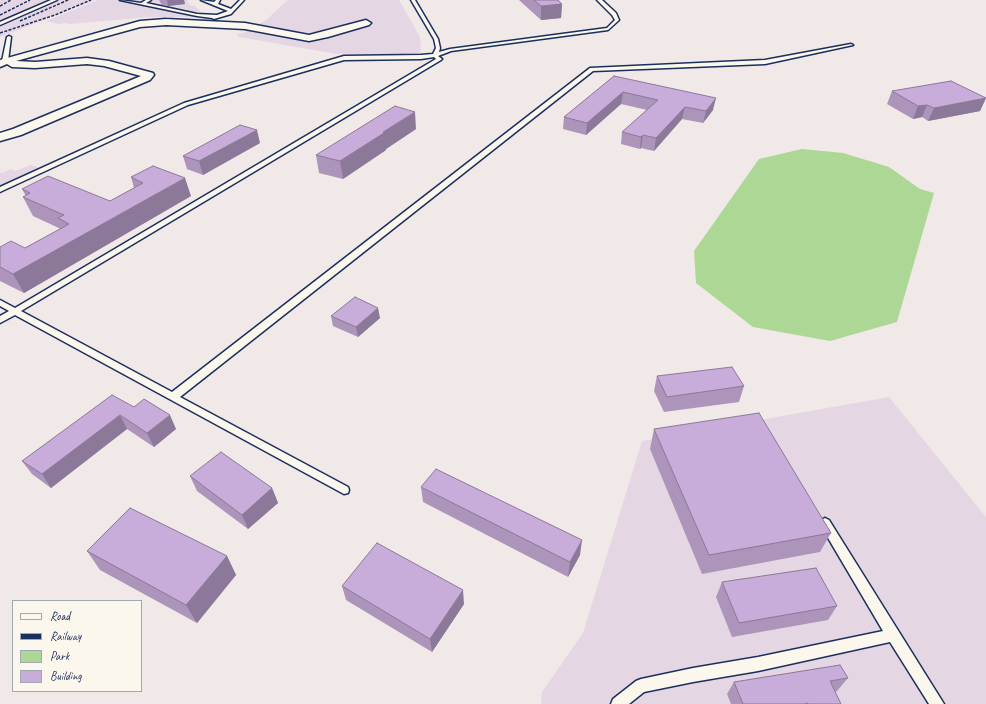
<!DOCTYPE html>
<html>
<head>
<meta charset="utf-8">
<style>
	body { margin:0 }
	#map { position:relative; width:986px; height:704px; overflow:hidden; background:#f1e8e8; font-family:Caveat,sans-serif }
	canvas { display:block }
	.legend { position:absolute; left:12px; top:600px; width:130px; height:92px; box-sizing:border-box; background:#fbf7ec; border:1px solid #a1a7b3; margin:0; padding:5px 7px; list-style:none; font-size:12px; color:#1b2f5e }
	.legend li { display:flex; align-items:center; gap:8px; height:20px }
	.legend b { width:20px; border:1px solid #a1a7b3 }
</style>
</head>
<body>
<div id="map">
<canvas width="986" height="704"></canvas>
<ul class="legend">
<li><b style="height:5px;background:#fbf7ec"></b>Road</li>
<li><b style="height:5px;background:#1b2f5e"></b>Railway</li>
<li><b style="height:11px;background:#acd794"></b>Park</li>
<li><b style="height:11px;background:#c8acd9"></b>Building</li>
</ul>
</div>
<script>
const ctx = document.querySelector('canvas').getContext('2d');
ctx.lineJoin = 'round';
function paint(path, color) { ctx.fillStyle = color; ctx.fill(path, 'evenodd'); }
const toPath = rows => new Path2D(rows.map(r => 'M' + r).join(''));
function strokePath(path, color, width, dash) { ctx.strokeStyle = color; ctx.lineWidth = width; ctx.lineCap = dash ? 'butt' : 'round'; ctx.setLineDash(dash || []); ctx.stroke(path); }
paint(toPath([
	[0,0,95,0,0,37],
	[98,0,187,0,191,6,195,6,203,14,201,17,149,17,70,24,66,23,59,24,46,21],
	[288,0,399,0,420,37,421,53,418,55,337,54,239,37,237,34,243,33,266,20],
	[31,165,40,168,0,186,0,172,2,173,11,169,15,171],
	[889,397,986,517,986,704,541,704,542,692,583,633,642,441]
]), '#e5d6e4');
paint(toPath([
	[802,149,843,153,889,167,920,189,934,193,897,322,830,341,753,327,696,283,694,251,759,159]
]), '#acd794');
const service = toPath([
	[51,0,57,0,0,25,0,22,51,0],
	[120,0,141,3,146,0,151,0,146,3,197,14,217,15,228,11,201,0,214,2,216,0,220,0,218,4,231,9,240,0,244,0,231,14,214,19,212,18,197,16,120,0],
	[411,0,415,0,438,39,440,48,439,52,450,49,607,28,615,20,612,15,597,0,602,0,616,13,619,20,608,30,451,51,438,56,442,59,441,60,21,311,172,392,590,68,765,60,851,44,853,45,765,64,593,71,180,397,348,487,349,490,348,493,344,494,15,315,0,323,0,316,9,311,0,306,0,300,15,308,436,59,434,57,421,59,344,60,188,105,2,191,0,192,0,187,184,103,344,56,421,55,433,54,436,48,434,39,411,0],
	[9,36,11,37,8,61,5,63,2,61,7,37,9,36],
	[825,518,829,520,944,704,929,704,890,642,758,671,693,682,644,692,629,704,611,704,613,699,636,681,641,679,693,668,758,657,883,631,821,526,819,523,821,520,825,518]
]);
const minor = toPath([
	[166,19,245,23,309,35,366,20,371,23,369,25,328,37,309,41,245,29,166,25,140,27,16,61,35,62,87,58,109,61,153,73,154,75,150,80,21,135,0,141,0,133,13,129,141,76,104,66,87,64,35,68,12,67,7,64,0,67,0,60,140,21,166,19]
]);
strokePath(service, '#1b2f5e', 3);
strokePath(minor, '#1b2f5e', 3);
paint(service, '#fbf7ec');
paint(minor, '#fbf7ec');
strokePath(toPath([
	[0,6,11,0],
	[0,15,30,0],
	[20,21,68,0],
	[0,33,55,15,91,0]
]), '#1b2f5e', 1.5, [3, 1.5]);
paint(toPath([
	[159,0,184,0,185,4,168,6,162,5],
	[519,0,558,0,562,4,561,18,541,20],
	[614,76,713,110,703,123,682,119,654,151,641,148,640,149,621,144,622,132,647,110,621,104,586,135,563,129,564,117],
	[892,91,986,98,980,111,928,121,922,117,913,119,887,104],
	[416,129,386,149,386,150,343,179,319,173,316,155],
	[260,143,203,175,187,169,183,156],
	[131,177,191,196,24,293,0,281,0,247,25,248,61,229,33,216,23,197,26,196,22,189,110,201,134,188],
	[331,316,380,318,358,337,333,326],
	[657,376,744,386,739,402,664,412,654,391],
	[134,407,176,429,154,447,127,429,51,488,32,474,22,461],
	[654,429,831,533,820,552,702,574,650,449],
	[190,476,272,488,278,503,248,529,197,491],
	[421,487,580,555,568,577,423,502],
	[87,551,227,556,236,575,197,623,100,570],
	[722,582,837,606,828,620,732,637,716,597],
	[342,586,464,604,432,652,346,600],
	[848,678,837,691,835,692,841,704,731,704,727,694,734,682]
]), '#ac94bb');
paint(toPath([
	[167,0,184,0,185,4,168,6],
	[562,4,561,18,541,20,541,6],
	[623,92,621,104,586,135,587,123],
	[716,98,713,110,703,123,706,111],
	[986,98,980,111,928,121,934,108],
	[927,105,922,117,913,119,918,106],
	[685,107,682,119,654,151,656,138],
	[415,112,416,129,386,149,386,150,343,179,340,161,383,132],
	[257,130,260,143,203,175,199,161],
	[643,135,641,148,640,149,641,137],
	[185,178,191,196,24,293,13,274],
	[378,308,380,318,358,337,356,327],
	[120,415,127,429,51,488,42,474],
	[170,415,176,429,154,447,147,433],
	[272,488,278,503,248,529,242,515],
	[582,540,580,555,568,577,570,562],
	[227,556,236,575,197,623,186,605],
	[463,590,464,604,432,652,430,639]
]), '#8c7898');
const building = toPath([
	[534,0,558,0,562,4,541,6,534,0],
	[614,76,716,98,706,111,685,107,656,138,643,135,641,137,622,132,658,100,623,92,587,123,564,117,614,76],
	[951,81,986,98,934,108,927,105,918,106,892,91,951,81],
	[395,106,415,112,383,132,384,133,340,161,316,155,395,106],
	[240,125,257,130,199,161,183,156,240,125],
	[153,166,185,178,13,274,0,267,0,247,11,241,25,248,69,224,58,218,64,215,23,197,30,193,22,189,48,176,110,201,143,183,131,177,153,166],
	[355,297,378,308,356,327,331,316,355,297],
	[732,367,744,386,667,397,657,376,732,367],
	[112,395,134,407,144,399,170,415,147,433,120,415,42,474,22,461,112,395],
	[759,413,831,533,709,555,654,429,759,413],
	[221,452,272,488,242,515,190,476,221,452],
	[436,469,582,540,570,562,421,487,436,469],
	[130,508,227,556,186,605,87,551,130,508],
	[377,543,463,590,430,639,342,586,377,543],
	[816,568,837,606,739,623,722,582,816,568],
	[840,665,848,678,830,681,841,704,808,704,808,703,804,704,743,704,734,682,840,665]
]);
paint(building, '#c8acd9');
strokePath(building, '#8c7898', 1);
</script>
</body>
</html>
